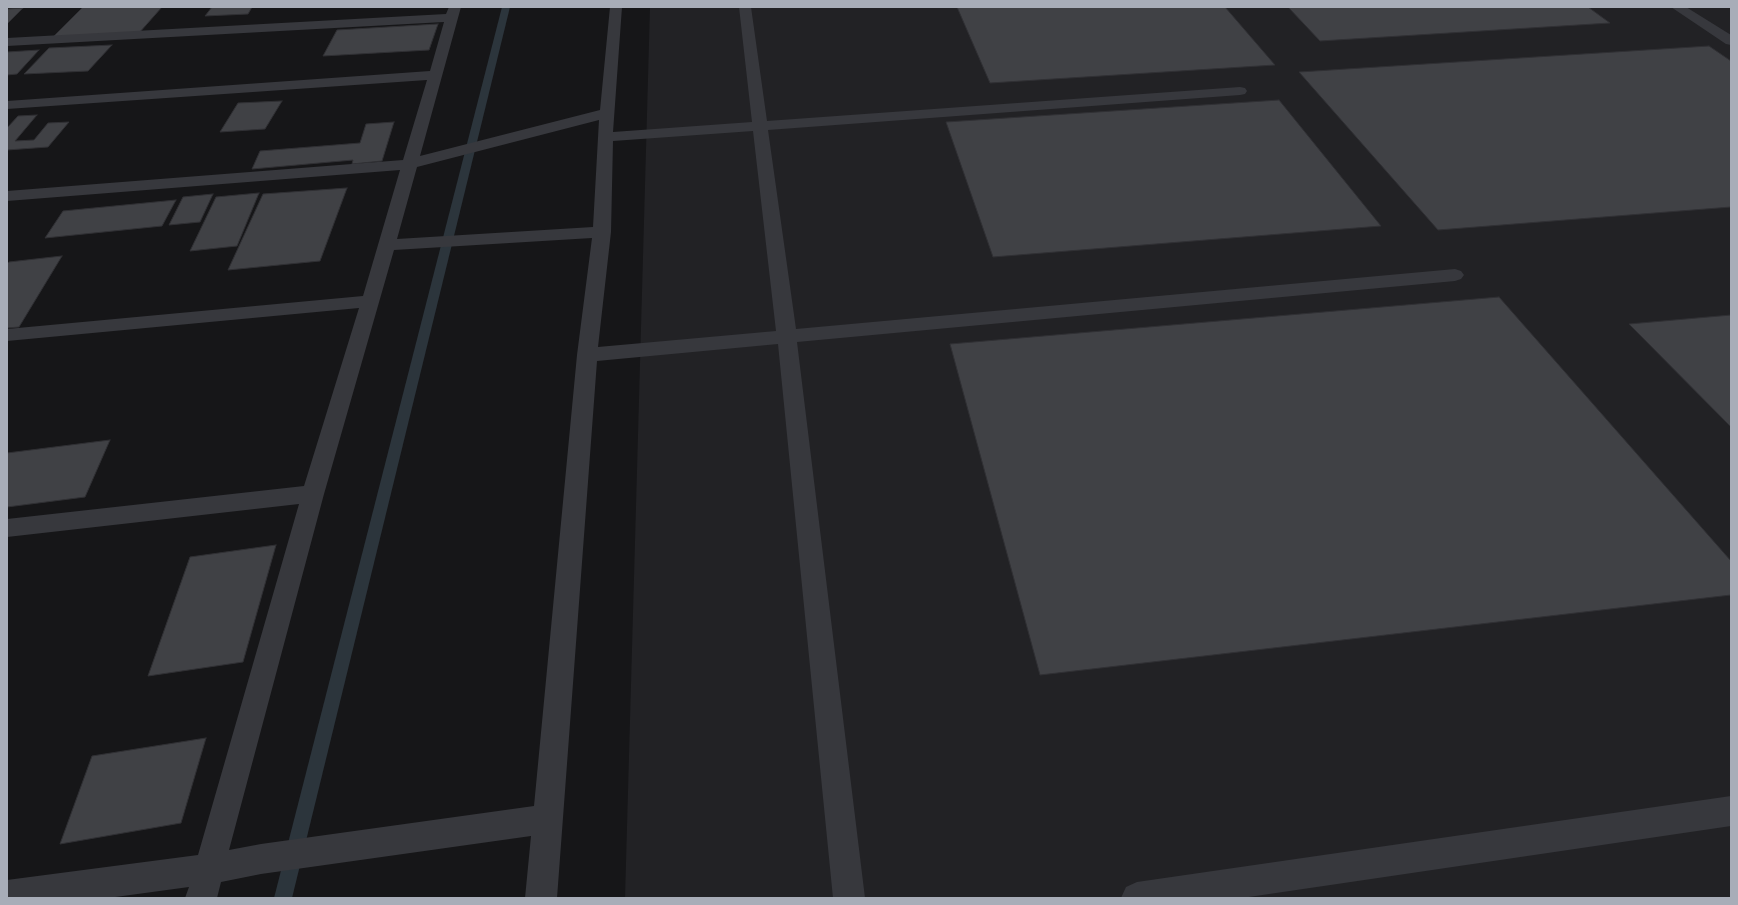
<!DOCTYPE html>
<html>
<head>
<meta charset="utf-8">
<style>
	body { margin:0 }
	#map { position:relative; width:1738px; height:905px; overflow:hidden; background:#161618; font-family:"DejaVu Sans",sans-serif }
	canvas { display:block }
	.frame { position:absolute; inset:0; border:8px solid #a8adb8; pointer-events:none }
</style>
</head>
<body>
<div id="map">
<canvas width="1738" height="905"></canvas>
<div class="frame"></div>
</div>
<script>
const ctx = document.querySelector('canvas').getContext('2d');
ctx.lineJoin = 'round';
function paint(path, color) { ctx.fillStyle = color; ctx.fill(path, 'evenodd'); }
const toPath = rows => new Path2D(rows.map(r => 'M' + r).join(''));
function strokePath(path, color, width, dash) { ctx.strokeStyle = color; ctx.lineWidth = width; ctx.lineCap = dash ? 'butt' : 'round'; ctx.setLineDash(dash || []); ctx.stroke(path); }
paint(toPath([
	[650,7,1731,7,1731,898,625,898]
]), '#222225');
paint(toPath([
	[502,7,510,7,292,898,274,898,502,7]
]), '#2c353c');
const building = toPath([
	[83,7,162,7,139,33,53,37,83,7],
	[212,7,252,7,248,14,205,16,212,7],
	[957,7,1225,7,1275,65,990,83,957,7],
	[1288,7,1588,7,1610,23,1320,41,1288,7],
	[23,8,7,24,7,9,23,8],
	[438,24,429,50,323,56,337,30,438,24],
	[112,45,88,71,24,74,49,48,112,45],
	[1709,46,1731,61,1731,207,1438,230,1299,72,1709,46],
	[39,50,17,74,7,75,7,52,39,50],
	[1279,100,1381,226,993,257,946,122,1279,100],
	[282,101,265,129,220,132,238,103,282,101],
	[37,115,15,141,34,140,48,123,69,122,48,147,7,150,7,128,18,116,37,115],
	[394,122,382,161,352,164,353,160,252,169,260,151,360,143,366,124,394,122],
	[347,188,320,261,228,270,263,194,347,188],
	[259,193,237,246,190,251,216,197,259,193],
	[213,194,200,222,169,225,183,197,213,194],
	[176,200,162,226,45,238,63,211,176,200],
	[62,256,19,327,7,328,7,264,9,262,62,256],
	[1499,297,1731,561,1731,595,1040,675,950,344,1499,297],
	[1731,315,1731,427,1629,324,1731,315],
	[110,440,85,497,7,507,7,453,110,440],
	[276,545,243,662,148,676,190,557,276,545],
	[206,738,181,823,60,844,92,756,206,738]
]);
paint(building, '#404145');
strokePath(building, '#303034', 1);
paint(toPath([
	[449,7,461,7,420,156,600,110,610,7,622,7,613,132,752,122,739,7,751,7,767,121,1240,87,1245,88,1247,91,1245,94,1240,95,768,130,796,329,1455,269,1461,271,1464,275,1461,279,1455,281,797,342,865,898,833,898,778,344,597,361,557,898,525,898,531,836,261,874,221,882,217,898,185,898,189,887,108,898,7,898,7,880,198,855,299,504,7,537,7,519,304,486,359,308,7,341,7,329,363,296,400,170,7,201,7,191,403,160,427,80,7,109,7,101,430,71,444,22,7,46,7,38,446,14,449,7],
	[599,120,593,227,397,239,417,167,599,120],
	[753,131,776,331,598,347,611,232,613,141,753,131],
	[592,238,577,355,534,806,261,844,229,850,324,494,394,250,592,238],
	[1671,7,1686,7,1731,35,1731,45,1726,44,1671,7],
	[1731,796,1731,826,1242,898,1121,898,1126,887,1137,882,1731,796]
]), '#37383d');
</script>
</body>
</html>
